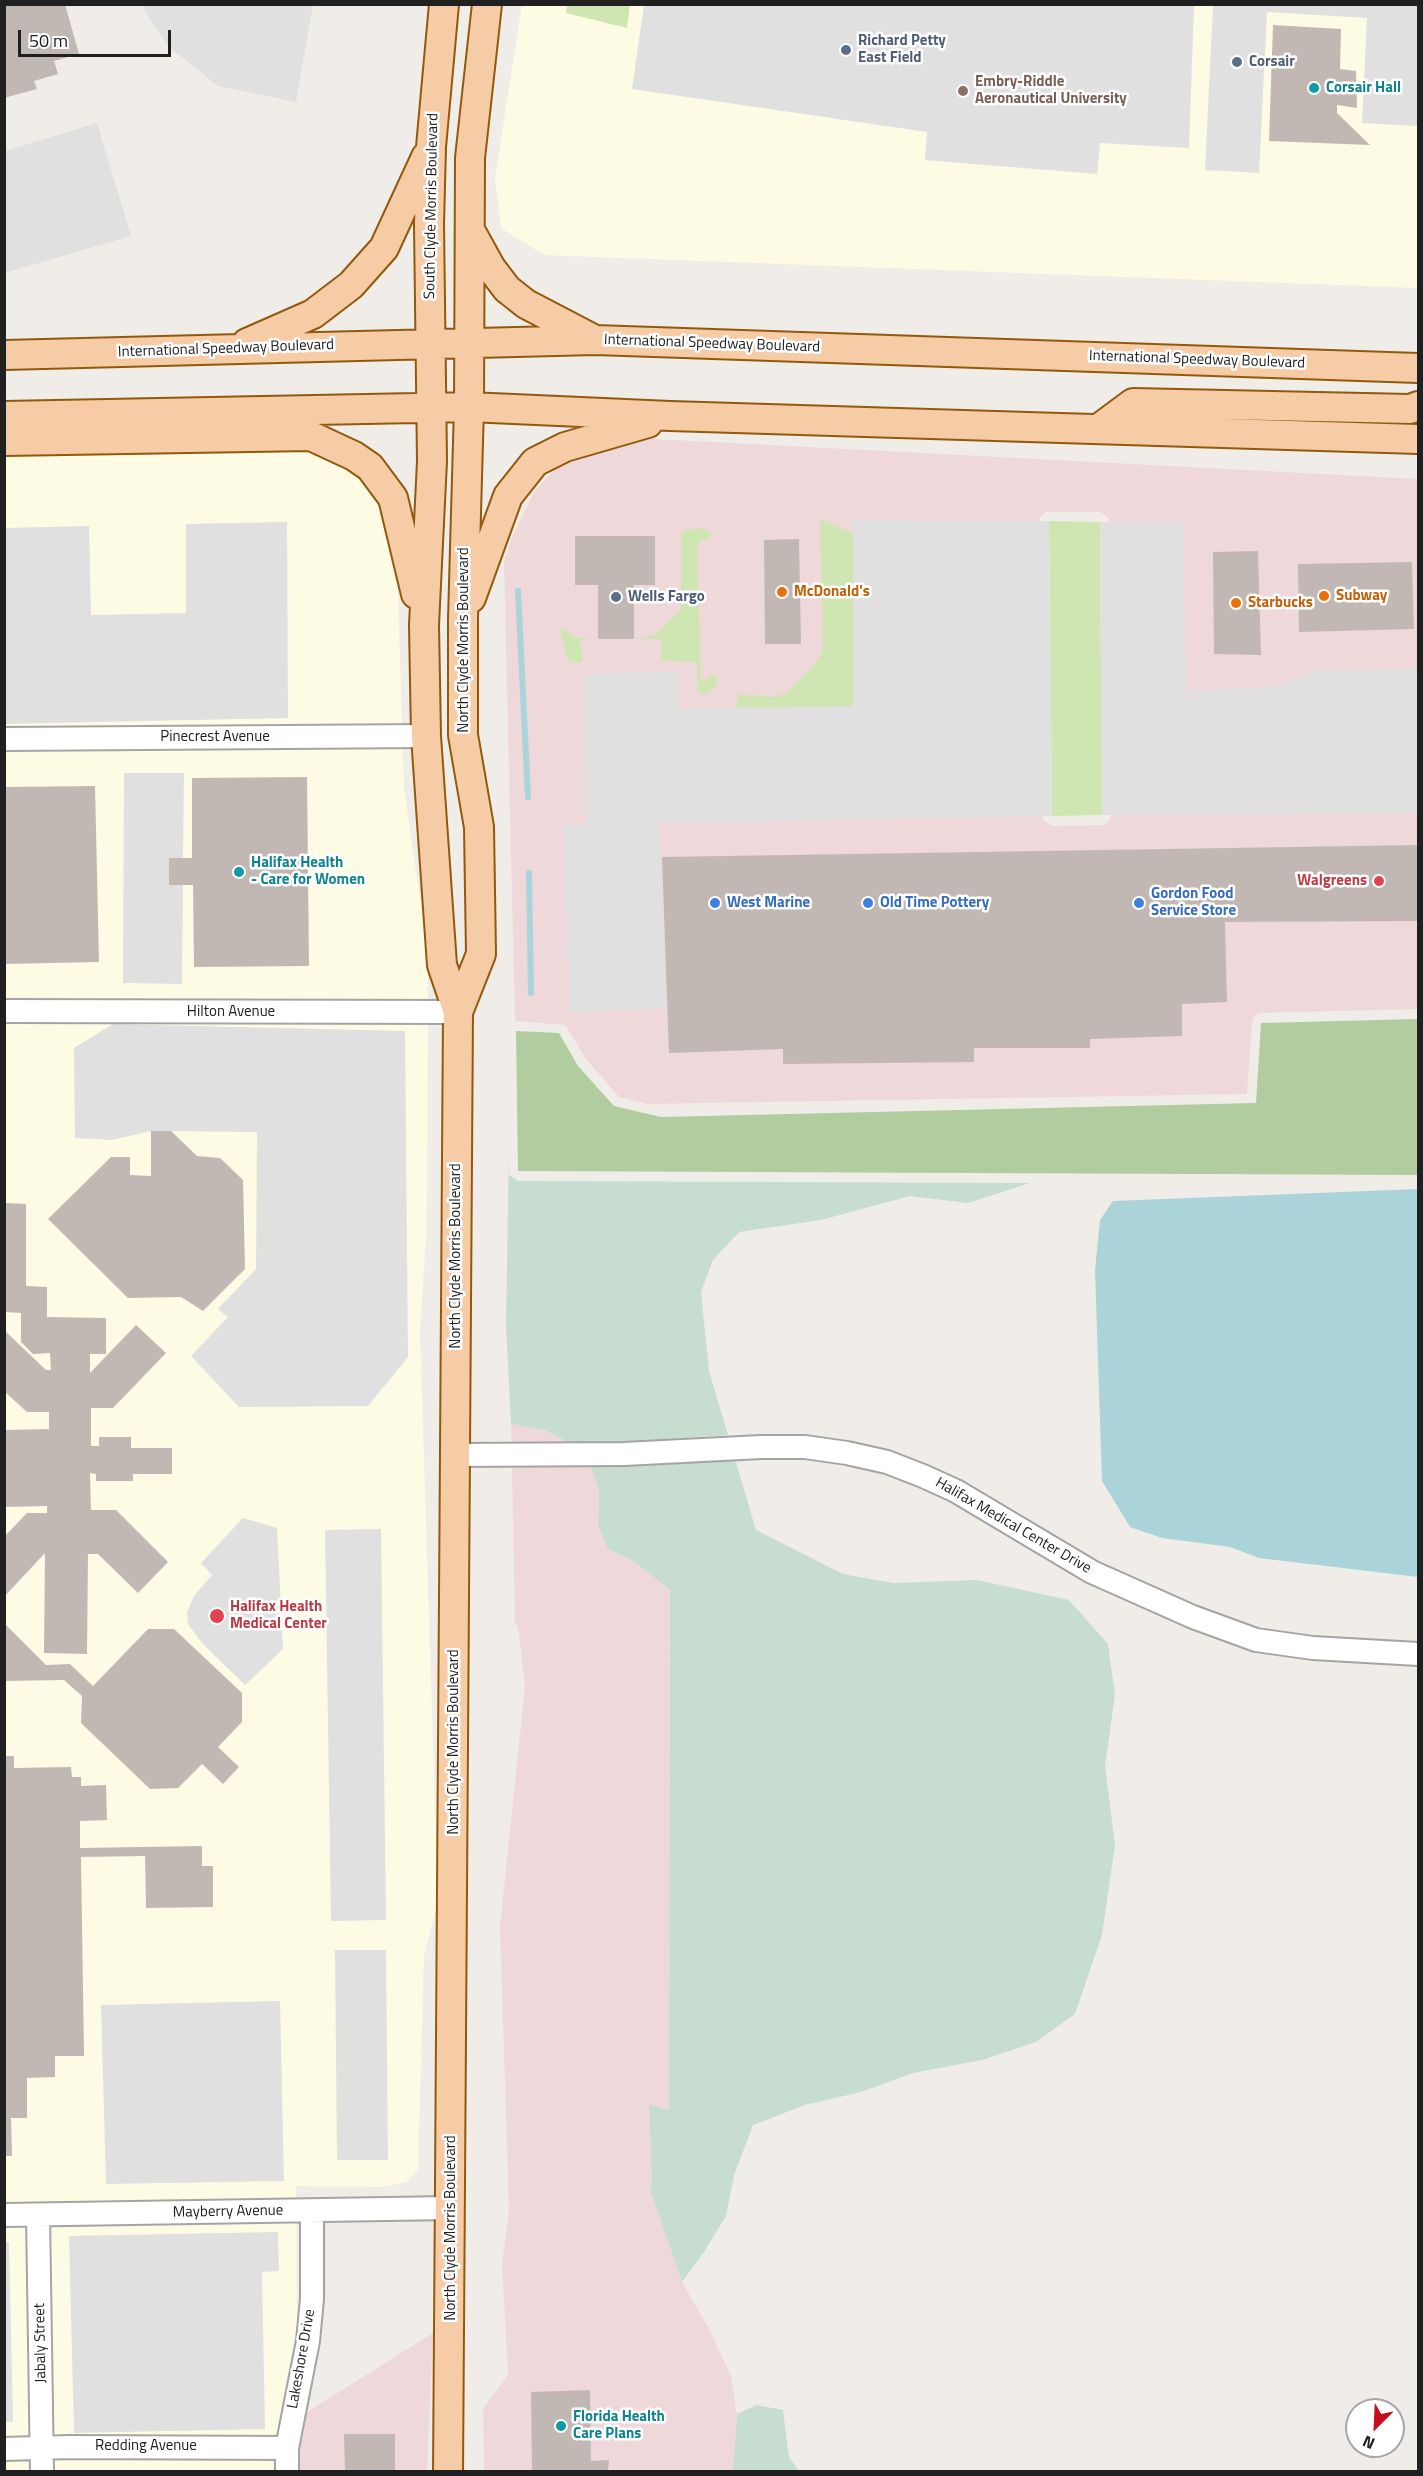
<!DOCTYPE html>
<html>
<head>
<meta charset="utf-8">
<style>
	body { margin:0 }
	#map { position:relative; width:1423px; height:2476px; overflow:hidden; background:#f0ede8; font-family:"Titillium Web",sans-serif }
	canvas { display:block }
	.frame { position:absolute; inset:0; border:6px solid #202020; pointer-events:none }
	.north { position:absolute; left:1345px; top:2398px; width:60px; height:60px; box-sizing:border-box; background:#fff; border:2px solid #a6a6a6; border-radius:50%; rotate:204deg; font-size:16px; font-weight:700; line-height:24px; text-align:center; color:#202020 }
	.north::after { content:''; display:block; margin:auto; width:21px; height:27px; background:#c30e1f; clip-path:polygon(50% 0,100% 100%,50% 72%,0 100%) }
	.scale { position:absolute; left:18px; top:30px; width:153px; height:27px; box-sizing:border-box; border:3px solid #202020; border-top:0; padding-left:8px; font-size:18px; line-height:21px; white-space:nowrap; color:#202020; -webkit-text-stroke:4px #fff; paint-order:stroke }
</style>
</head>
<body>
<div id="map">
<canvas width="1423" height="2476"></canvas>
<div class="frame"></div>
<div class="north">N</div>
<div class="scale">50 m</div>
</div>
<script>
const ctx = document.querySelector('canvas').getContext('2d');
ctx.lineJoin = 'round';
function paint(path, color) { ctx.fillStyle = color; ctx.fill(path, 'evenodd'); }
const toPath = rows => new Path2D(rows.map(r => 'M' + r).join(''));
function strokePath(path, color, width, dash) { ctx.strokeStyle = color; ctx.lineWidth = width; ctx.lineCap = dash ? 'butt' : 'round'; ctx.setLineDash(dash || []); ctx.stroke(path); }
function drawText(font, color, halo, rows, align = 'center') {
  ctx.font = font + ' "Titillium Web",sans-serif'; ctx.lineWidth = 5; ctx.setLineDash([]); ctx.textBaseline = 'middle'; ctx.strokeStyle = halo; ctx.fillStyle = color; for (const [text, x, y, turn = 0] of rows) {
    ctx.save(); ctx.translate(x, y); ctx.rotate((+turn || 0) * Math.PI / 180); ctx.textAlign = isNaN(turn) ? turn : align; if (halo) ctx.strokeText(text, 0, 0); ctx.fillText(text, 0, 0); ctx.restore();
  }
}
paint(toPath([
	[636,438,1418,479,1418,1009,1259,1013,1254,1017,1252,1023,1247,1094,647,1104,619,1097,586,1059,565,1025,515,1021,504,563,512,537,534,492,556,468,593,451],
	[1046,512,1101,512,1109,518,1111,815,1109,821,1104,825,1052,826,1043,820,1039,522,1041,516],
	[511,1424,545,1430,577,1447,590,1465,599,1490,598,1526,608,1549,635,1562,670,1590,669,2110,649,2104,652,2187,649,2187,682,2282,709,2329,731,2376,737,2416,733,2471,484,2471,483,2409,508,2375,502,2264,509,2210,500,1926,525,1687,519,1633,515,1621],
	[433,2333,427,2471,297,2472,297,2448,304,2414]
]), '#efd8da');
paint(toPath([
	[522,5,1418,5,1418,288,544,255,501,228,495,178],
	[284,446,332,458,356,476,380,509,397,563,404,788,428,954,427,1222,420,1331,438,1902,424,1955,418,2169,407,2182,382,2187,296,2186,297,2327,279,2420,273,2471,5,2471,4,452]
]), '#fdfbe4');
paint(toPath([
	[567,5,630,5,627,28,566,13],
	[820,519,853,533,853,706,737,708,738,694,774,697,789,691,817,661,823,649],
	[1049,521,1100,522,1102,815,1052,816],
	[701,528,709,530,712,535,697,544,701,681,715,675,718,677,715,687,706,693,698,692,697,662,661,661,661,639,634,639,655,635,681,609,681,531],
	[562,627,576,638,598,639,580,640,583,662,571,663,566,655,560,631]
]), '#d0e6b2');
paint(toPath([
	[1418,1019,1418,1175,518,1171,516,1031,559,1033,578,1066,614,1106,661,1117,1256,1103,1261,1023]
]), '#b1cc9f');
paint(toPath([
	[509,1146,509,1175,518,1181,1030,1183,968,1203,910,1196,821,1220,739,1232,713,1260,701,1292,709,1371,728,1435,614,1443,613,1466,735,1459,756,1530,843,1574,893,1583,977,1580,1069,1600,1108,1644,1115,1695,1105,1766,1115,1845,1102,1935,1075,2014,1036,2042,982,2060,913,2073,861,2092,805,2105,753,2125,734,2175,726,2216,704,2252,682,2282,649,2187,652,2187,649,2104,669,2110,670,1590,635,1562,608,1549,598,1526,599,1490,590,1465,577,1447,545,1430,511,1424,506,1325],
	[756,2405,783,2410,789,2457,799,2471,733,2471,737,2414]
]), '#c6ddd0');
paint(toPath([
	[143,5,313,5,296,102,218,86,168,46,146,13],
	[644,5,1194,5,1189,148,1100,143,1097,174,925,160,927,132,632,89],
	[1213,5,1418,5,1417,126,1362,123,1367,18,1267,12,1259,173,1205,170],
	[97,123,131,236,5,273,5,151],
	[853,520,1049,521,1052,816,659,823,667,1008,569,1013,563,825,586,824,585,674,678,671,679,709,853,706],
	[287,522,288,718,5,724,5,528,89,526,91,615,186,613,186,524],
	[1100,522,1183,522,1186,691,1277,687,1315,671,1418,669,1418,813,1102,815],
	[124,773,184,773,183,858,169,859,169,885,183,885,182,984,123,983],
	[113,1024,405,1031,408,1357,368,1406,239,1407,191,1356,228,1317,218,1309,256,1269,257,1132,151,1131,112,1140,75,1138,74,1048],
	[243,1518,277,1528,283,1649,245,1685,202,1643,188,1624,187,1612,194,1596,212,1575,201,1563],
	[381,1529,386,1920,331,1921,325,1530],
	[335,1950,386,1950,388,2160,337,2160],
	[280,2001,284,2181,106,2184,101,2005],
	[278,2232,279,2271,262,2272,265,2429,74,2433,69,2236],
	[4,2242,9,2242,13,2422,4,2422]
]), '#e0e0e0');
paint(toPath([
	[1418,1189,1418,1577,1259,1558,1230,1547,1162,1538,1130,1527,1102,1481,1095,1270,1100,1220,1113,1201]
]), '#abd4da');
strokePath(toPath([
	[518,591,528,797],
	[529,873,531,993]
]), '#abd4da', 6);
paint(toPath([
	[4,4,65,4,79,54,54,61,58,74,34,81,37,89,4,98],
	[1273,25,1341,29,1340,69,1356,71,1357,108,1337,105,1337,113,1370,145,1269,141],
	[575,536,655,536,655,585,634,585,634,639,598,639,598,585,575,585],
	[799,539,801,644,765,644,764,540],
	[1258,551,1261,655,1214,654,1213,552],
	[1412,562,1414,629,1299,632,1298,564],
	[307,777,309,966,194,967,193,885,169,885,169,858,192,858,192,778],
	[95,786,99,962,4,964,4,787],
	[1418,845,1418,921,1225,922,1227,1002,1182,1004,1182,1036,1090,1039,1090,1048,974,1048,974,1062,783,1064,783,1049,669,1053,662,857],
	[151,1131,171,1131,197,1156,220,1158,243,1180,245,1269,203,1311,181,1297,128,1298,48,1219,111,1157,130,1157,130,1175,151,1176],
	[4,1203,26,1204,26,1286,47,1287,47,1317,106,1318,106,1354,90,1354,90,1373,136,1325,166,1353,113,1408,91,1408,91,1446,99,1446,99,1437,131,1437,131,1448,172,1448,172,1474,133,1474,133,1481,96,1481,96,1474,90,1473,91,1510,116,1510,168,1562,138,1593,98,1554,88,1554,87,1654,44,1653,45,1553,4,1597,4,1537,27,1513,47,1513,47,1506,4,1507,4,1430,49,1429,49,1412,27,1412,4,1391,4,1330,46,1370,51,1370,50,1353,33,1354,21,1342,21,1313,4,1312],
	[4,1623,46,1665,70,1664,93,1686,148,1629,174,1629,242,1693,242,1722,218,1747,239,1767,223,1784,202,1764,178,1788,150,1789,81,1723,82,1696,64,1680,4,1681],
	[4,1756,14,1756,14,1768,71,1767,72,1777,81,1777,81,1786,106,1785,107,1820,80,1821,80,1848,202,1846,202,1866,213,1866,213,1907,146,1908,145,1856,81,1857,84,2056,55,2056,55,2077,27,2078,27,2118,11,2118,12,2156,4,2156],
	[590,2390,591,2461,609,2460,608,2472,532,2472,531,2392],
	[344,2434,395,2434,395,2472,345,2472]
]), '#c1b8b4');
const minor = toPath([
	[4,739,426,736],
	[4,1011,458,1012],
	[455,1455,624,1454,761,1447,805,1447,847,1453,887,1462,923,1476,956,1491,1092,1572,1193,1617,1256,1640,1313,1648,1418,1654],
	[4,2215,451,2208],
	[38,2215,42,2472],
	[4,2449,70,2447,287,2448],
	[287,2472,287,2448,308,2341,312,2299,312,2211]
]);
const major = toPath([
	[444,4,431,147,429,224,432,461,424,625,426,736,442,965,458,1012,448,2472],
	[470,230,491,268,507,289,526,304,593,339],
	[247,343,313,314,351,285,384,248,426,157],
	[4,355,595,340,1418,368],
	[4,416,469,407,670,416,1418,439],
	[1098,429,1133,403,1410,409,1418,406],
	[4,441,311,436,354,456,370,467,393,498,416,594],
	[471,598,508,496,535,462,565,447,648,423],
	[458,1012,481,954,479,827,463,735,463,619,469,407,470,158,487,4]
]);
strokePath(minor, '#a4a4a4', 26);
strokePath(major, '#92590b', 32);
strokePath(minor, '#fff', 22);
strokePath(major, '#f6cca7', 28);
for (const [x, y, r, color] of [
	[846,50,6,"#5c6f8a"],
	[1237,62,6,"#5c6f8a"],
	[1314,88,6,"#0f9aa8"],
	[963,91,6,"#8d6e63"],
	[782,592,6,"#e8710a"],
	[1324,596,6,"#e8710a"],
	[616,597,6,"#5c6f8a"],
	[1236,603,6,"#e8710a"],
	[239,872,6,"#0f9aa8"],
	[1379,881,6,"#e0444e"],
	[715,903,6,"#3f7fe0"],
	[868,903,6,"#3f7fe0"],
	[1139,903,6,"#3f7fe0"],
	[217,1616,8,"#e0444e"],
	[561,2426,6,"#0f9aa8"]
]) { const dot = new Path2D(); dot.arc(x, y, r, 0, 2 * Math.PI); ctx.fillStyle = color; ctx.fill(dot); strokePath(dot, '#fff', 2); }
drawText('bold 15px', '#4e5e75', '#fff', [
	["Richard Petty",858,41],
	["East Field",858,58],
	["Corsair",1249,62],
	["Wells Fargo",628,597]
], 'left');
drawText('bold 15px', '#785e54', '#fff', [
	["Embry-Riddle",975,82],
	["Aeronautical University",975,99]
], 'left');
drawText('bold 15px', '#0d838f', '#fff', [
	["Corsair Hall",1326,88],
	["Halifax Health",251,863],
	["- Care for Women",251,880],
	["Florida Health",573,2417],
	["Care Plans",573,2434]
], 'left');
drawText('15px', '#202020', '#fff', [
	["South Clyde Morris Boulevard",432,206,-89],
	["International Speedway Boulevard",712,344,2],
	["International Speedway Boulevard",226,349,-2],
	["International Speedway Boulevard",1197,360,2],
	["North Clyde Morris Boulevard",464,640,-90],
	["Pinecrest Avenue",215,737],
	["Hilton Avenue",231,1012],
	["North Clyde Morris Boulevard",456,1256,-90],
	["Halifax Medical Center Drive",1013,1526,30],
	["North Clyde Morris Boulevard",454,1742,-90],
	["Mayberry Avenue",228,2212,-1],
	["North Clyde Morris Boulevard",451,2228,-90],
	["Jabaly Street",41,2343,-91],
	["Lakeshore Drive",302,2359,-80],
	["Redding Avenue",146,2446]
]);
drawText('bold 15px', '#c56008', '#fff', [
	["McDonald's",794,592],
	["Subway",1336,596],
	["Starbucks",1248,603]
], 'left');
drawText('bold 15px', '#be3a42', '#fff', [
	["Walgreens",1367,881],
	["Halifax Health",230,1607,"left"],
	["Medical Center",230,1624,"left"]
], 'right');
drawText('bold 15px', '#366cbe', '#fff', [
	["Gordon Food",1151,894],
	["Service Store",1151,911],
	["West Marine",727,903],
	["Old Time Pottery",880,903]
], 'left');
</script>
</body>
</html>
